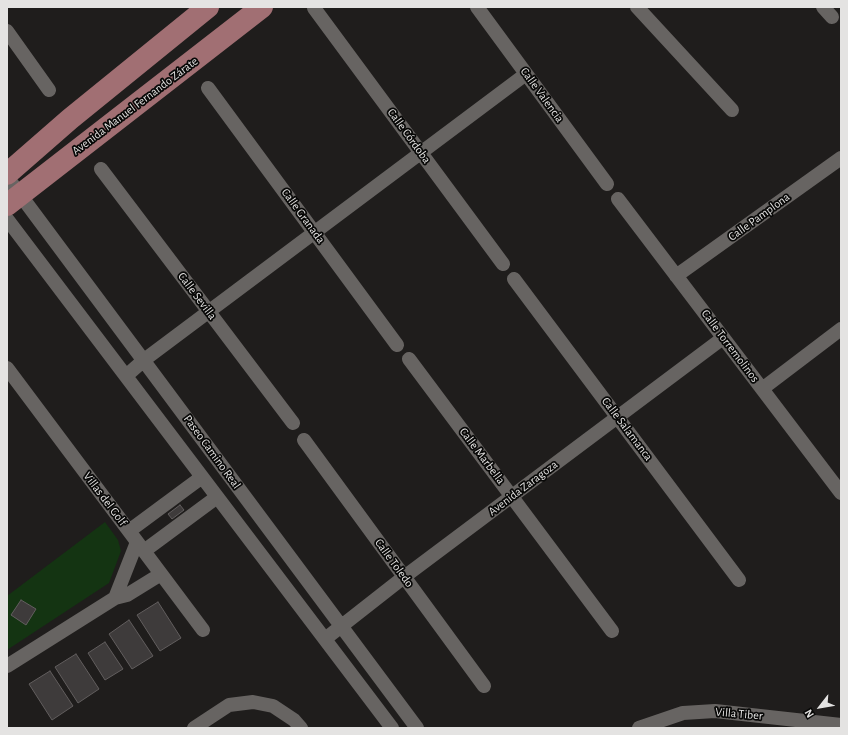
<!DOCTYPE html>
<html>
<head>
<meta charset="utf-8">
<style>
	body { margin:0 }
	#map { position:relative; width:848px; height:735px; overflow:hidden; background:#1f1d1c; font-family:"Alegreya Sans",sans-serif }
	canvas { display:block }
	.frame { position:absolute; inset:0; border:8px solid #e4e3e2; pointer-events:none }
	.north { position:absolute; left:800px; top:687px; width:40px; height:40px; -webkit-text-stroke:3px #080807; paint-order:stroke; rotate:239deg; font-size:11px; font-weight:700; line-height:16px; text-align:center; color:#e4e3e2 }
	.north::after { content:''; display:block; margin:auto; width:14px; height:18px; background:#e4e3e2; clip-path:polygon(50% 0,100% 100%,50% 72%,0 100%) }
</style>
</head>
<body>
<div id="map">
<canvas width="848" height="735"></canvas>
<div class="frame"></div>
<div class="north">N</div>
</div>
<script>
const ctx = document.querySelector('canvas').getContext('2d');
ctx.lineJoin = 'round';
function paint(path, color) { ctx.fillStyle = color; ctx.fill(path, 'evenodd'); }
const toPath = rows => new Path2D(rows.map(r => 'M' + r).join(''));
function strokePath(path, color, width, dash) { ctx.strokeStyle = color; ctx.lineWidth = width; ctx.lineCap = dash ? 'butt' : 'round'; ctx.setLineDash(dash || []); ctx.stroke(path); }
function drawText(font, color, halo, rows, align = 'center') {
  ctx.font = font + ' "Alegreya Sans",sans-serif'; ctx.lineWidth = 3.5; ctx.setLineDash([]); ctx.textBaseline = 'middle'; ctx.strokeStyle = halo; ctx.fillStyle = color; for (const [text, x, y, turn = 0] of rows) {
    ctx.save(); ctx.translate(x, y); ctx.rotate((+turn || 0) * Math.PI / 180); ctx.textAlign = isNaN(turn) ? turn : align; if (halo) ctx.strokeText(text, 0, 0); ctx.fillText(text, 0, 0); ctx.restore();
  }
}
paint(toPath([
	[105,522,118,540,121,551,109,583,7,650,7,596]
]), '#143412');
const building = toPath([
	[180,505,184,510,172,519,168,514,180,505],
	[21,600,36,609,26,625,11,615,21,600],
	[158,602,181,638,160,651,137,615,158,602],
	[129,620,153,656,132,669,109,634,129,620],
	[105,642,123,669,105,680,88,653,105,642],
	[76,654,99,689,78,703,55,667,76,654],
	[50,671,73,706,52,720,29,684,50,671]
]);
paint(building, '#3e3b3b');
strokePath(building, '#625e5e', 1);
strokePath(toPath([
	[477,7,607,184],
	[637,7,732,110],
	[823,7,832,17],
	[314,8,503,264],
	[7,31,49,90],
	[208,88,397,345],
	[101,169,293,423],
	[7,177,417,728],
	[618,199,841,493],
	[7,219,392,728],
	[676,276,841,158],
	[514,279,739,580],
	[409,359,612,631],
	[7,368,203,630],
	[126,376,144,360,526,74],
	[762,389,841,329],
	[304,440,484,686],
	[129,531,202,477],
	[144,551,217,497],
	[115,598,137,542],
	[325,639,404,577,723,338],
	[7,666,115,598,127,595,161,574],
	[194,728,229,705,253,702,273,706,294,720,301,728],
	[639,728,683,713,715,711,841,725]
]), '#676462', 14);
strokePath(toPath([
	[7,174,70,119,208,7],
	[7,205,262,7]
]), '#a16f73', 22);
drawText('12px', '#e4e3e2', '#080807', [
	["Calle Valencia",542,95,54],
	["Avenida Manuel Fernando Zárate",135,106,-37],
	["Calle Córdoba",409,136,54],
	["Calle Granada",303,216,54],
	["Calle Pamplona",759,217,-36],
	["Calle Sevilla",197,296,53],
	["Calle Torremolinos",730,346,53],
	["Calle Salamanca",627,429,53],
	["Paseo Camino Real",212,452,54],
	["Calle Marbella",482,456,53],
	["Avenida Zaragoza",523,488,-37],
	["Villas del Golf",105,499,53],
	["Calle Toledo",394,563,54],
	["Villa Tiber",739,714,5]
]);
</script>
</body>
</html>
